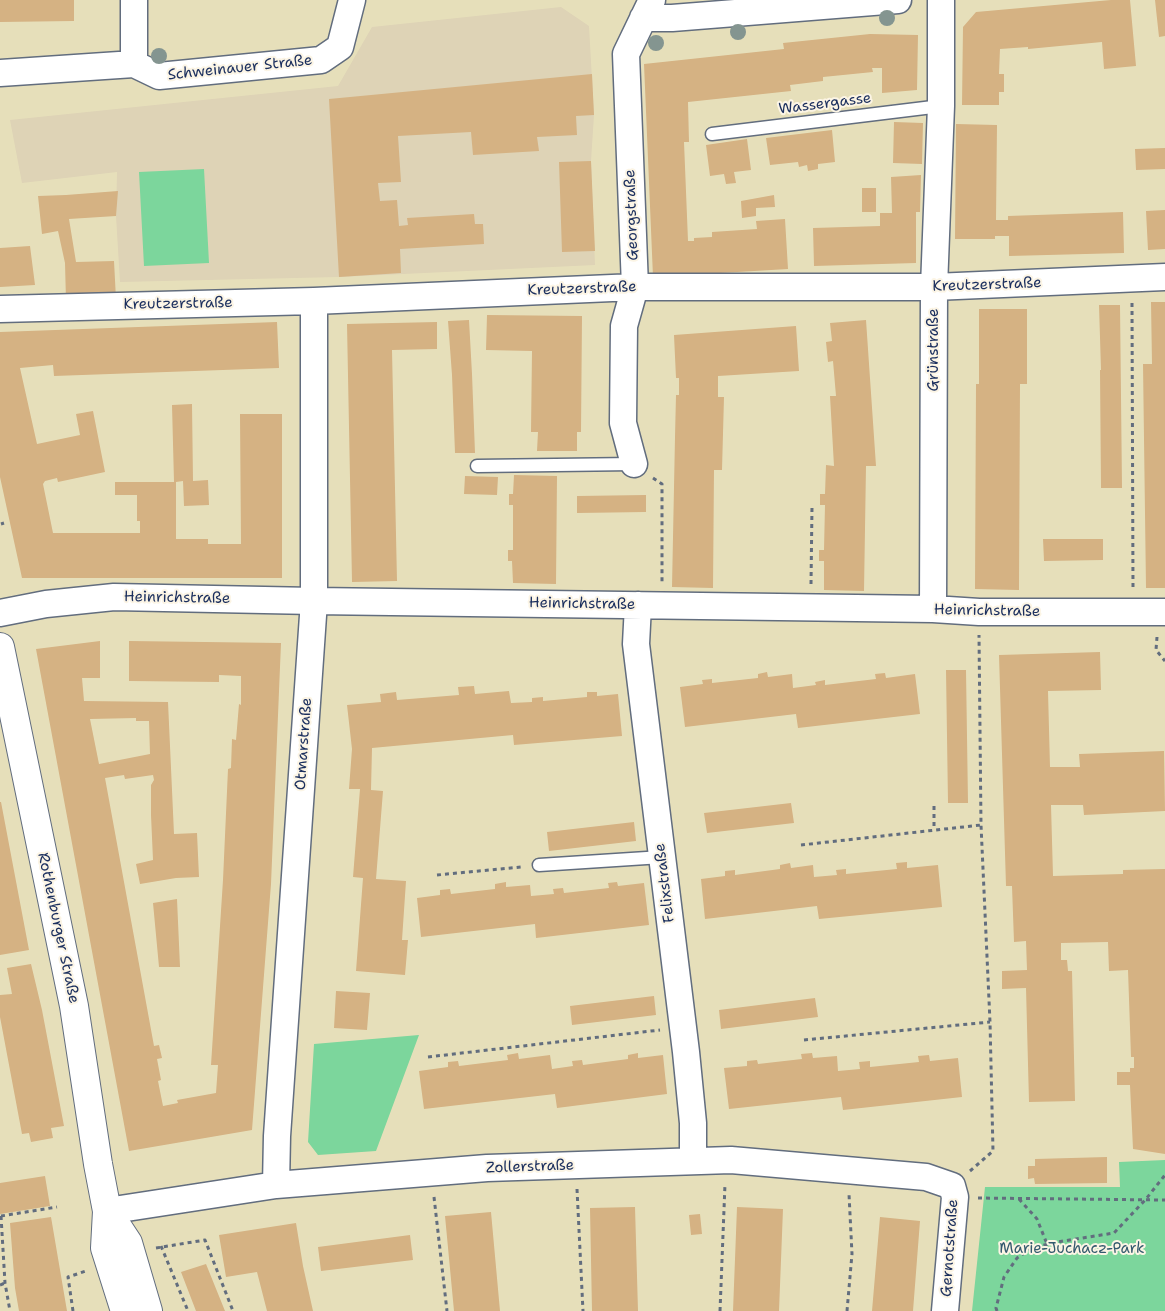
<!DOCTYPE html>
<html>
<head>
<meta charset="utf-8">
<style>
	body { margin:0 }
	canvas { display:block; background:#e6dfba }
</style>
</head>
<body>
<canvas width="1165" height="1311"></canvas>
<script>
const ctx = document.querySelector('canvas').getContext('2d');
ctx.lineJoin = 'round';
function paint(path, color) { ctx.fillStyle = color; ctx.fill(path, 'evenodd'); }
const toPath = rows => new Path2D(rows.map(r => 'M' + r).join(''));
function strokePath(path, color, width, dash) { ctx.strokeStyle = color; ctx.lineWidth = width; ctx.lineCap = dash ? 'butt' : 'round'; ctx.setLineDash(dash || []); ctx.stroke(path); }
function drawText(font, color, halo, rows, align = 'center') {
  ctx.font = font + ' "Shantell Sans",sans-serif'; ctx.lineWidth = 4; ctx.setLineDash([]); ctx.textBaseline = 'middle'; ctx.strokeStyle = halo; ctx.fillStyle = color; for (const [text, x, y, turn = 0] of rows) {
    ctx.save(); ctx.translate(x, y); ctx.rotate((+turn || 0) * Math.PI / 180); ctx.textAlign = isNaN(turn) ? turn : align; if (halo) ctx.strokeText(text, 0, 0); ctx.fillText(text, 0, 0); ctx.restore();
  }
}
paint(toPath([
	[561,7,589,26,594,115,591,161,595,265,339,277,120,282,116,216,117,172,22,183,10,120,338,86,372,27]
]), '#ded3b6');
paint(toPath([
	[204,169,209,263,144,266,139,172],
	[419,1035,376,1151,318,1155,308,1142,314,1044],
	[1165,1160,1165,1311,972,1311,985,1187,1120,1187,1119,1162]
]), '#7cd69c');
paint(toPath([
	[0,0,74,0,74,21,0,22],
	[1111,0,1130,0,1136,66,1104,69,1102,42,1028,49,1028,47,1000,49,999,74,1004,74,1004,92,999,92,999,105,962,105,963,27,976,12],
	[1155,0,1165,0,1165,36,1159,37],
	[870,34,918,35,917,90,882,93,882,68,872,68,873,72,823,77,823,81,790,85,791,91,688,102,689,142,684,142,688,241,694,241,694,238,712,237,712,232,757,229,756,221,785,219,788,269,653,277,644,64,784,49,783,43],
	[592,74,594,115,576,116,577,135,537,137,539,151,473,155,471,132,398,136,401,182,378,183,380,201,397,200,399,226,408,225,407,218,474,214,475,224,483,224,484,244,400,249,401,273,339,277,329,99],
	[894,122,923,123,922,164,893,163],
	[956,124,997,125,996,220,1008,220,1008,216,1123,212,1124,253,1009,256,1009,236,995,236,995,239,955,239],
	[832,130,835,162,818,164,818,169,808,171,807,165,799,167,798,162,770,165,766,138],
	[747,139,751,170,734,172,736,183,726,184,724,174,710,176,706,145],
	[1165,148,1165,169,1136,170,1135,149],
	[591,161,595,251,562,252,559,162],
	[921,175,920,212,916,212,916,263,814,266,813,228,880,226,880,213,892,213,891,177],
	[862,188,876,188,876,212,862,212],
	[118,191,116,216,69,219,76,262,114,261,116,299,66,301,65,263,58,231,42,234,38,196,66,195],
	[774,195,775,207,756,208,756,216,742,218,741,201],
	[1165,210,1165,249,1148,250,1146,211],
	[30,246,35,285,0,287,0,248],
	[1151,302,1165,302,1165,588,1146,588,1143,364,1152,364],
	[1099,305,1120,305,1122,488,1101,488,1100,370,1101,370],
	[979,309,1027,309,1027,384,1020,384,1019,590,975,589,976,384,979,384],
	[487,315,582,316,581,432,577,432,577,451,537,451,538,432,531,432,532,351,486,350],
	[469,320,472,374,475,453,455,453,452,375,448,321],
	[866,320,876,466,866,466,864,591,824,590,824,561,819,561,819,550,824,550,825,505,820,505,820,494,825,494,826,465,834,466,830,396,836,396,833,361,828,362,826,342,832,341,830,323],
	[277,322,279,368,54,376,53,365,20,368,37,444,80,435,76,414,93,411,105,472,58,482,57,478,45,481,43,484,53,533,140,533,140,521,137,521,137,495,115,495,115,482,174,482,172,405,192,404,193,481,208,480,209,505,184,506,183,481,176,482,176,539,208,539,208,544,241,544,240,414,282,414,282,578,22,578,0,477,0,332],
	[437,322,437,349,392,350,397,581,352,582,347,324],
	[796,326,799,371,718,376,718,397,724,397,722,470,714,470,713,588,672,587,675,437,676,395,679,395,679,378,676,378,674,335],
	[514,475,557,476,556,584,513,583,512,561,508,561,508,550,513,550,513,505,509,505,509,494,513,494],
	[465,476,498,477,497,495,464,494],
	[646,495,646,512,577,513,577,496],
	[1043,539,1103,539,1103,560,1044,561],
	[100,641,100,678,82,678,84,701,168,702,174,834,197,833,199,877,176,878,140,884,136,864,153,860,151,815,151,785,154,780,153,775,125,779,124,775,105,778,154,1046,159,1045,162,1058,157,1059,161,1080,158,1081,163,1106,178,1103,177,1100,216,1093,218,1065,211,1065,223,880,228,769,231,768,232,739,236,740,239,704,241,705,241,676,219,675,219,682,129,681,129,641,281,643,271,884,252,1130,129,1151,36,649],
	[136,718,136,721,149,721,150,754,99,764,90,719],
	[1100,652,1101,690,1048,691,1050,767,1080,767,1079,754,1164,751,1165,811,1084,815,1083,805,1051,805,1053,876,1123,874,1123,870,1165,869,1165,1154,1133,1149,1130,1085,1117,1085,1117,1072,1130,1072,1130,1068,1134,1068,1134,1057,1131,1057,1128,970,1109,971,1108,942,1061,943,1061,960,1067,960,1068,971,1072,971,1075,1101,1029,1102,1026,988,1002,989,1002,971,1027,970,1026,941,1014,942,1012,886,1006,886,999,655],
	[946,670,966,670,968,803,948,803],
	[767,672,768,677,792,674,793,688,816,685,815,682,825,680,825,685,876,679,875,674,885,673,886,678,915,674,920,714,798,728,796,714,685,727,680,687,703,684,702,680,712,679,712,683,758,678,758,674],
	[474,686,475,694,509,691,511,703,532,702,532,698,543,697,543,701,587,697,587,692,597,692,597,696,618,694,622,736,514,745,513,735,372,748,371,790,383,791,376,879,406,881,402,940,408,940,405,975,356,971,363,878,353,877,360,789,349,789,352,749,347,705,381,702,380,694,396,692,397,700,459,695,458,687],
	[0,802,1,802,29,950,0,955],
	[791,803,794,823,707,833,704,813],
	[634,822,636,841,549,851,547,832],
	[907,862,907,868,938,865,942,907,819,919,817,906,705,919,701,879,725,876,725,871,735,870,735,875,780,869,780,865,790,863,791,868,813,865,814,877,837,875,836,870,846,869,846,874,897,869,896,863],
	[506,882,506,887,530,885,531,896,554,894,553,889,563,888,564,893,609,888,608,883,617,882,618,886,644,883,649,925,536,938,535,924,421,937,417,898,440,895,440,890,450,889,451,894,495,889,495,884],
	[177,899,180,967,159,967,153,903],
	[31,964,42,1010,64,1126,51,1128,53,1138,31,1142,29,1133,22,1134,0,1017,0,995,12,994,7,968],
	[336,991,370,993,367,1030,334,1028],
	[654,996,656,1015,572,1025,570,1006],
	[815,998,818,1017,721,1029,719,1010],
	[518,1053,519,1059,550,1055,552,1069,573,1066,572,1061,582,1060,583,1065,628,1059,628,1055,638,1053,638,1058,663,1055,667,1094,557,1108,555,1094,424,1109,419,1071,448,1067,448,1062,458,1061,459,1066,508,1060,507,1055],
	[812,1053,813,1058,837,1056,838,1071,860,1069,859,1062,870,1061,870,1067,919,1062,918,1056,929,1055,930,1061,958,1058,962,1097,843,1110,841,1097,729,1109,724,1068,747,1066,747,1061,757,1060,758,1064,802,1059,801,1054],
	[1107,1157,1107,1183,1035,1184,1034,1178,1028,1179,1028,1166,1035,1166,1035,1159],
	[45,1176,50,1206,0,1214,0,1183],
	[635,1207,638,1311,592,1311,590,1208],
	[737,1207,783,1209,779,1311,733,1311],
	[491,1212,500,1311,454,1311,445,1216],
	[700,1214,702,1234,691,1235,689,1215],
	[51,1217,67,1311,19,1311,15,1288,10,1223],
	[880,1217,920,1221,913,1311,872,1311],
	[296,1223,303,1266,313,1311,267,1311,257,1272,226,1277,219,1235],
	[410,1235,413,1260,321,1271,318,1247],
	[206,1264,225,1311,196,1311,181,1272]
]), '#d5b283');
const service = toPath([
	[712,134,941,106],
	[477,466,634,464],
	[539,865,662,857]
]);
const minor = toPath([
	[134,0,134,64],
	[643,18,672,18,898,0],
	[0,73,134,64,159,76,321,60,340,47,352,0],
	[0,309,314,301,635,287,934,287,1165,277],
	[634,464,623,423,624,326,635,287,626,54,652,0],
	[638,605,636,644,686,1052,693,1123,693,1161],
	[933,609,934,287,941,106,941,0],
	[0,613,46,604,114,597,314,601,933,609,979,612,1165,612],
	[276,1185,277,1136,314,601,314,301],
	[107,1211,276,1185,487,1168,731,1160,926,1177,952,1186,955,1197,945,1311]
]);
const secondary = toPath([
	[0,647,74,1006,98,1164,107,1211,105,1248,125,1311],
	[107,1211,128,1243,148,1311]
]);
strokePath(service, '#626d7e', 15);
strokePath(minor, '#626d7e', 29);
strokePath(secondary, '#626d7e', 30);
strokePath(toPath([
	[1132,303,1133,589],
	[653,478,662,484,662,582],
	[1,524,4,523],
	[811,584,812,507],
	[1157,637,1156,650,1165,661],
	[934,806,934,830],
	[801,845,981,825],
	[437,875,521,867],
	[804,1040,990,1022],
	[428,1057,660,1030],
	[970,1171,993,1151,990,1022,981,825,979,635],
	[577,1189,583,1311],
	[434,1197,447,1311],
	[978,1198,1165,1200],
	[1019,1199,1037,1219,1047,1244],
	[1,1216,5,1283,10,1311],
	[1,1216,57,1207],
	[161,1246,188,1311],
	[156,1248,205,1240,233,1311],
	[0,1285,5,1283],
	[73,1311,68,1277,86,1271],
	[720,1311,725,1184],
	[847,1311,852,1254,849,1194],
	[997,1311,996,1308,1004,1277,1017,1258,1032,1248,1057,1242,1114,1233,1146,1199,1165,1175]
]), '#626d7e', 3, [4, 4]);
strokePath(service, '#fff', 12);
strokePath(minor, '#fff', 26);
strokePath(secondary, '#fff', 28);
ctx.fillStyle = '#849590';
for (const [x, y] of [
	[887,18],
	[738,32],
	[656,43],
	[159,56]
]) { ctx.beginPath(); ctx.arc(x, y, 8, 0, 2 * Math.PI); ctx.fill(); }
drawText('15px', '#1b2f5e', '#fcf5e5', [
	["Schweinauer Straße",240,68,-6],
	["Wassergasse",825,104,-7],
	["Georgstraße",632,215,-92],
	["Kreutzerstraße",987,285,-2],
	["Kreutzerstraße",582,289,-2],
	["Kreutzerstraße",178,304,-1],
	["Grünstraße",934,350,-90],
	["Heinrichstraße",177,598,1],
	["Heinrichstraße",582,604,1],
	["Heinrichstraße",987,611,1],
	["Otmarstraße",304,744,-86],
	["Felixstraße",665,883,-97],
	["Rothenburger Straße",58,928,78],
	["Zollerstraße",530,1167,-2],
	["Gernotstraße",950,1248,-86]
]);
drawText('15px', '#33596e', '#fcf5e5', [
	["Marie-Juchacz-Park",1072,1249]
]);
</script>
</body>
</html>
